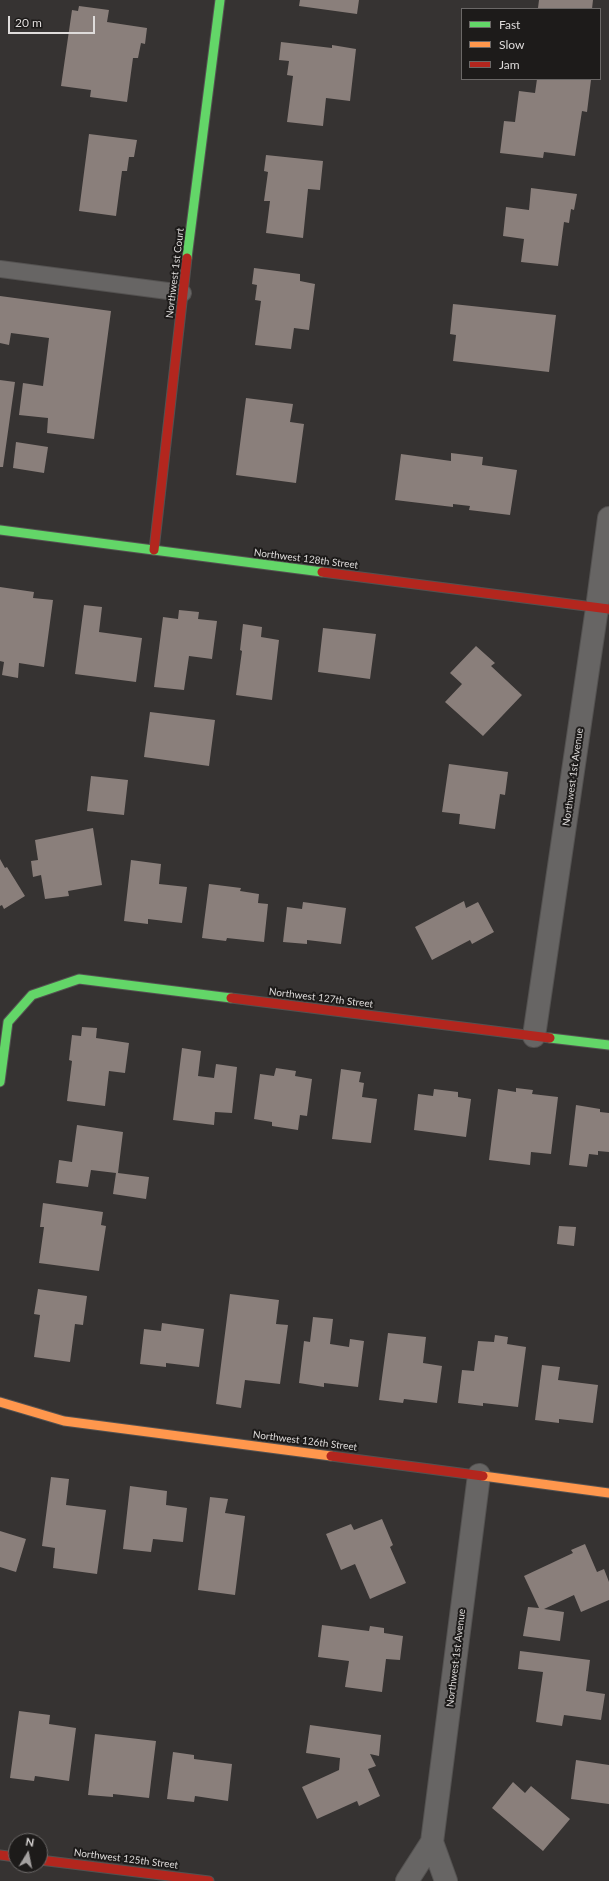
<!DOCTYPE html>
<html>
<head>
<meta charset="utf-8">
<style>
	body { margin:0 }
	#map { position:relative; width:609px; height:1881px; overflow:hidden; background:#363332; font-family:Lato,sans-serif }
	canvas { display:block }
	.legend { position:absolute; left:461px; top:8px; width:140px; height:72px; box-sizing:border-box; background:#1d1b1a; border:1px solid #6b6867; margin:0; padding:5px 7px; list-style:none; font-size:12px; color:#dfdcdb }
	.legend li { display:flex; align-items:center; gap:8px; height:20px }
	.legend b { width:20px; border:1px solid #6b6867 }
	.north { position:absolute; left:8px; top:1833px; width:40px; height:40px; box-sizing:border-box; background:#1d1b1a; border:1px solid #6b6867; border-radius:50%; rotate:10deg; font-size:11px; font-weight:700; line-height:16px; text-align:center; color:#dfdcdb }
	.north::after { content:''; display:block; margin:auto; width:14px; height:18px; background:#a4a1a0; clip-path:polygon(50% 0,100% 100%,50% 72%,0 100%) }
	.scale { position:absolute; left:8px; top:16px; width:87px; height:18px; box-sizing:border-box; border:2px solid #dfdcdb; border-top:0; padding-left:5px; font-size:12px; line-height:14px; white-space:nowrap; color:#dfdcdb; -webkit-text-stroke:3px #1d1b1a; paint-order:stroke }
</style>
</head>
<body>
<div id="map">
<canvas width="609" height="1881"></canvas>
<ul class="legend">
<li><b style="height:5px;background:#63d668"></b>Fast</li>
<li><b style="height:5px;background:#ff974d"></b>Slow</li>
<li><b style="height:5px;background:#b3261e"></b>Jam</li>
</ul>
<div class="north">N</div>
<div class="scale">20 m</div>
</div>
<script>
const ctx = document.querySelector('canvas').getContext('2d');
ctx.lineJoin = 'round';
function paint(path, color) { ctx.fillStyle = color; ctx.fill(path, 'evenodd'); }
const toPath = rows => new Path2D(rows.map(r => 'M' + r).join(''));
function strokePath(path, color, width, dash) { ctx.strokeStyle = color; ctx.lineWidth = width; ctx.lineCap = dash ? 'butt' : 'round'; ctx.setLineDash(dash || []); ctx.stroke(path); }
function drawText(font, color, halo, rows, align = 'center') {
  ctx.font = font + ' Lato,sans-serif'; ctx.lineWidth = 4; ctx.setLineDash([]); ctx.textBaseline = 'middle'; ctx.strokeStyle = halo; ctx.fillStyle = color; for (const [text, x, y, turn = 0] of rows) {
    ctx.save(); ctx.translate(x, y); ctx.rotate((+turn || 0) * Math.PI / 180); ctx.textAlign = isNaN(turn) ? turn : align; if (halo) ctx.strokeText(text, 0, 0); ctx.fillText(text, 0, 0); ctx.restore();
  }
}
paint(toPath([
	[300,0,359,0,357,14,299,6],
	[539,0,593,0,592,9,538,8],
	[79,6,109,10,107,22,147,28,145,44,141,43,138,58,133,58,127,102,90,97,91,90,61,86,72,10,78,11],
	[281,42,332,48,332,45,356,49,350,101,326,98,323,126,287,122,293,76,287,75,289,61,279,60],
	[537,79,591,80,587,112,582,111,575,156,544,152,543,158,500,153,504,121,515,122,519,91,535,93],
	[89,134,137,140,134,157,129,157,127,171,122,171,116,216,79,211],
	[266,155,323,161,320,190,308,189,303,238,266,233,270,201,264,201,268,172,264,171],
	[531,188,577,194,574,210,571,209,569,223,564,222,558,266,521,262,524,239,503,236,506,207,529,210],
	[254,268,300,274,300,281,315,284,309,330,294,328,291,349,255,345,261,301,255,300,257,285,252,284],
	[0,296,111,311,94,439,47,433,48,418,19,415,23,383,43,386,49,338,11,333,9,345,0,343],
	[453,304,556,315,549,372,453,361,456,335,450,334],
	[0,380,15,382,3,467,0,467],
	[246,398,293,404,290,422,304,424,296,483,236,475],
	[16,442,48,447,44,473,13,468],
	[451,453,483,457,482,465,517,470,510,515,469,510,470,506,453,504,453,507,395,500,401,454,451,461],
	[0,587,34,592,33,598,53,600,44,667,19,663,18,678,2,675,4,662,0,661],
	[84,605,102,607,99,632,142,638,136,682,75,674],
	[179,610,199,612,198,619,217,621,212,659,189,656,184,690,154,687,163,617,178,619],
	[243,624,262,627,261,637,279,640,272,700,236,695,242,651,240,650],
	[323,628,376,634,370,679,318,672],
	[476,646,495,663,491,666,522,695,483,736,445,702,462,684,450,673],
	[150,712,215,720,209,766,144,757],
	[449,764,508,772,505,795,500,794,495,829,459,824,460,814,442,812],
	[91,776,128,780,124,815,87,811],
	[93,828,102,885,68,891,69,896,45,899,41,875,33,877,31,861,38,860,35,840],
	[0,859,5,868,7,867,25,896,4,909,2,905,0,906],
	[131,860,161,864,159,884,187,887,182,923,148,919,148,924,124,921],
	[209,884,241,888,240,891,259,894,258,903,268,904,264,942,227,938,226,941,202,938],
	[464,901,466,908,478,902,494,932,472,944,470,940,432,960,415,927],
	[303,902,346,908,341,944,307,940,307,944,283,942,287,907,302,909],
	[82,1027,97,1028,96,1038,129,1043,125,1073,109,1071,105,1106,67,1101,72,1061,69,1060,72,1035,81,1036],
	[182,1048,201,1051,198,1076,214,1078,216,1064,237,1067,232,1113,215,1112,214,1125,173,1120],
	[276,1068,296,1071,295,1076,312,1079,307,1116,300,1115,298,1130,272,1126,272,1122,254,1119,260,1074,274,1076],
	[341,1069,361,1072,359,1082,364,1083,362,1097,377,1099,371,1143,332,1139],
	[516,1088,533,1090,532,1094,558,1097,551,1154,531,1152,530,1165,489,1160,498,1089,516,1092],
	[434,1089,458,1092,458,1097,471,1099,466,1137,414,1130,418,1094,433,1096],
	[576,1105,600,1109,600,1112,609,1113,609,1152,598,1151,598,1155,589,1154,587,1167,569,1165],
	[77,1125,123,1132,118,1173,149,1177,146,1199,113,1194,116,1173,91,1170,88,1187,56,1183,59,1160,72,1162],
	[43,1203,103,1212,101,1225,106,1226,99,1271,39,1263,44,1227,40,1227],
	[559,1226,576,1227,574,1246,557,1244],
	[38,1289,87,1296,83,1325,75,1324,70,1362,34,1357,40,1315,34,1314],
	[230,1294,279,1300,276,1324,288,1325,280,1384,245,1380,241,1408,216,1404],
	[313,1317,333,1319,330,1344,349,1347,350,1339,364,1341,358,1387,324,1383,324,1387,299,1383,304,1341,310,1342],
	[162,1323,204,1329,199,1367,166,1363,166,1367,140,1364,144,1329,161,1331],
	[388,1333,426,1337,423,1363,442,1366,437,1403,404,1399,403,1403,379,1400],
	[495,1335,508,1337,507,1344,526,1347,518,1407,483,1403,483,1406,458,1403,462,1370,474,1371,478,1341,494,1342],
	[542,1365,560,1367,558,1380,598,1385,593,1423,559,1419,559,1423,535,1420],
	[51,1477,69,1479,66,1505,106,1510,97,1574,53,1568,55,1548,42,1546],
	[130,1486,167,1491,166,1505,187,1508,183,1542,153,1539,151,1552,123,1549],
	[210,1497,228,1499,225,1513,245,1516,235,1595,198,1590],
	[382,1519,393,1545,390,1547,406,1583,370,1599,355,1564,341,1570,326,1534,351,1524,354,1530],
	[0,1531,26,1539,16,1572,0,1567],
	[585,1544,597,1572,604,1569,609,1582,609,1600,581,1612,574,1595,544,1609,564,1612,560,1641,523,1636,528,1607,539,1608,524,1576,573,1553,571,1550],
	[322,1625,369,1631,370,1626,384,1628,384,1633,403,1636,400,1660,386,1659,382,1692,345,1687,349,1661,318,1657],
	[520,1651,590,1660,586,1691,605,1694,601,1720,564,1715,562,1726,536,1722,543,1672,518,1669],
	[19,1711,50,1715,49,1724,76,1728,69,1781,35,1776,34,1781,10,1778],
	[310,1725,381,1735,379,1756,370,1754,376,1766,368,1769,380,1796,359,1806,357,1801,317,1819,302,1787,339,1770,340,1758,306,1753],
	[95,1734,156,1741,149,1798,113,1794,113,1797,88,1795],
	[173,1752,194,1755,194,1759,232,1764,228,1801,195,1796,194,1802,167,1799],
	[576,1760,609,1765,609,1804,571,1799],
	[513,1782,525,1793,531,1786,570,1819,543,1851,492,1808]
]), '#8a7f7b');
const lane = toPath([
	[0,269,183,293]
]);
const street = toPath([
	[534,1036,597,608,609,518],
	[432,1842,446,1881],
	[407,1881,432,1842,479,1475]
]);
const fast = toPath([
	[187,258,220,0],
	[0,530,322,572],
	[550,1038,609,1045],
	[0,1082,8,1022,32,995,79,979,231,998]
]);
const slow = toPath([
	[0,1402,64,1421,331,1456],
	[483,1476,609,1493]
]);
const jam = toPath([
	[154,550,187,258],
	[322,572,609,609],
	[231,998,550,1038],
	[331,1456,483,1476],
	[0,1855,16,1857],
	[40,1860,209,1881]
]);
strokePath(lane, '#545251', 18);
strokePath(street, '#545251', 24);
strokePath(fast, '#545251', 11);
strokePath(slow, '#545251', 11);
strokePath(jam, '#545251', 11);
strokePath(lane, '#676564', 16);
strokePath(street, '#676564', 22);
strokePath(fast, '#63d668', 9);
strokePath(slow, '#ff974d', 9);
strokePath(jam, '#b3261e', 9);
drawText('10px', '#dfdcdb', '#1d1b1a', [
	["Northwest 1st Court",175,273,-83],
	["Northwest 128th Street",306,559,7],
	["Northwest 1st Avenue",573,777,-82],
	["Northwest 127th Street",321,998,7],
	["Northwest 126th Street",305,1441,7],
	["Northwest 1st Avenue",456,1658,-83],
	["Northwest 125th Street",126,1859,7]
]);
</script>
</body>
</html>
